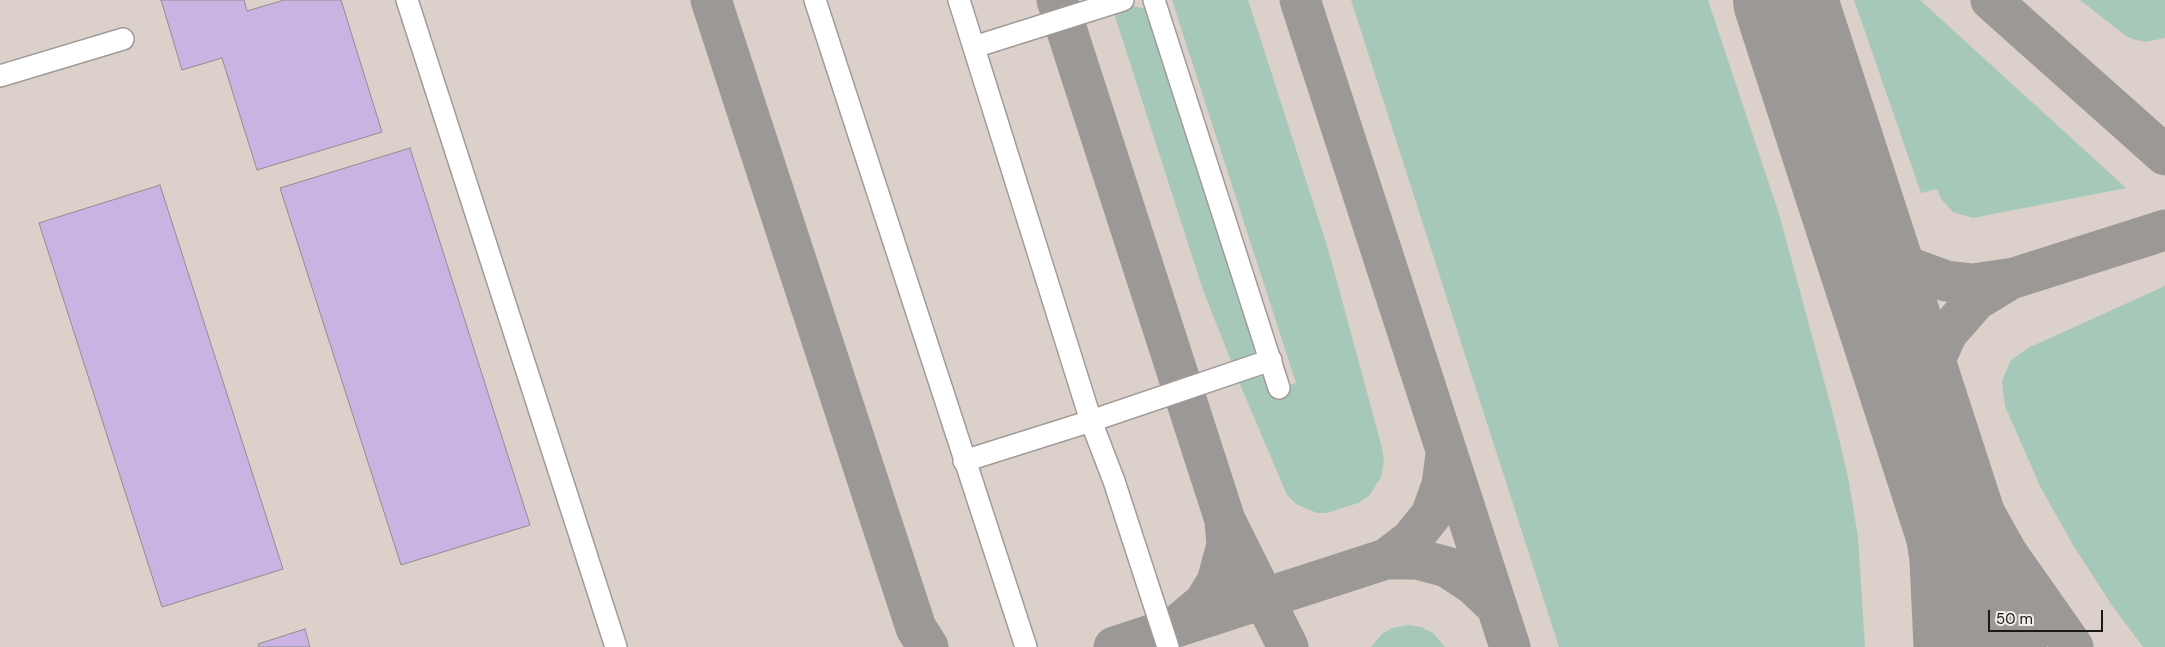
<!DOCTYPE html>
<html>
<head>
<meta charset="utf-8">
<style>
	body { margin:0 }
	#map { position:relative; width:2165px; height:647px; overflow:hidden; background:#e4dfdd; font-family:"DM Sans",sans-serif }
	canvas { display:block }
	.scale { position:absolute; left:1988px; top:610px; width:115px; height:22px; box-sizing:border-box; border:2px solid #191817; border-top:0; padding-left:6px; font-size:15px; line-height:18px; white-space:nowrap; color:#191817; -webkit-text-stroke:4px #f1edeb; paint-order:stroke }
</style>
</head>
<body>
<div id="map">
<canvas width="2165" height="647"></canvas>
<div class="scale">50 m</div>
</div>
<script>
const ctx = document.querySelector('canvas').getContext('2d');
ctx.lineJoin = 'round';
function paint(path, color) { ctx.fillStyle = color; ctx.fill(path, 'evenodd'); }
const toPath = rows => new Path2D(rows.map(r => 'M' + r).join(''));
function strokePath(path, color, width, dash) { ctx.strokeStyle = color; ctx.lineWidth = width; ctx.lineCap = dash ? 'butt' : 'round'; ctx.setLineDash(dash || []); ctx.stroke(path); }
paint(toPath([
	[0,0,2165,0,2165,647,0,647]
]), '#dcd0ca');
paint(toPath([
	[1172,0,1248,0,1329,252,1382,448,1384,461,1381,477,1369,496,1358,503,1327,513,1317,513,1296,504,1287,495,1239,382,1256,376,1264,377,1273,391,1296,383],
	[1351,0,1708,0,1780,217,1833,414,1848,477,1858,537,1865,647,1559,647],
	[1854,0,1920,0,2126,188,1973,218,1953,212,1941,199,1937,189,1921,193],
	[2080,0,2165,0,2165,38,2146,42,2136,40,2126,36],
	[1130,5,1146,9,1256,348,1251,359,1233,366,1203,290,1113,10],
	[2165,286,2165,647,2143,647,2111,604,2073,545,2040,486,2005,406,2002,381,2011,360,2028,348],
	[1408,625,1421,627,1433,633,1445,647,1371,647,1382,634,1392,628]
]), '#a6c8b8');
strokePath(toPath([
	[711,0,916,628,928,647],
	[1057,0,1225,520,1288,647],
	[1300,0,1510,647],
	[1787,0,1792,21],
	[1991,0,2165,155],
	[1853,209,1893,325,1944,440,2007,553,2073,647],
	[1862,224,1886,251,1908,267,1946,281,1973,284,2014,278,2165,230],
	[1899,383,1916,466,1930,560,1934,647],
	[1925,409,1929,373,1947,333,1976,300,2009,280],
	[1386,559,1411,540,1431,515,1442,485,1446,454],
	[1178,625,1204,603,1217,582,1227,545,1225,520],
	[1114,647,1386,559,1417,559,1447,567,1473,584,1496,606]
]), '#9c9896', 41);
strokePath(toPath([
	[1785,0,1995,647]
]), '#9c9896', 104);
const building = toPath([
	[161,0,244,0,247,11,284,0,341,0,382,132,257,170,222,58,182,70,161,0],
	[410,148,530,525,401,565,280,188,410,148],
	[160,185,283,569,162,607,39,223,160,185],
	[305,629,310,647,259,647,258,644,305,629]
]);
paint(building, '#c9b3e3');
strokePath(building, '#8f8e91', 1);
const minor = toPath([
	[407,0,616,647],
	[815,0,1026,647],
	[959,0,1091,421,1114,481,1168,647],
	[1154,0,1279,388],
	[974,47,1123,0],
	[0,76,123,39],
	[964,461,1091,421,1271,360]
]);
strokePath(minor, '#9f9b99', 24);
strokePath(minor, '#fff', 21);
</script>
</body>
</html>
